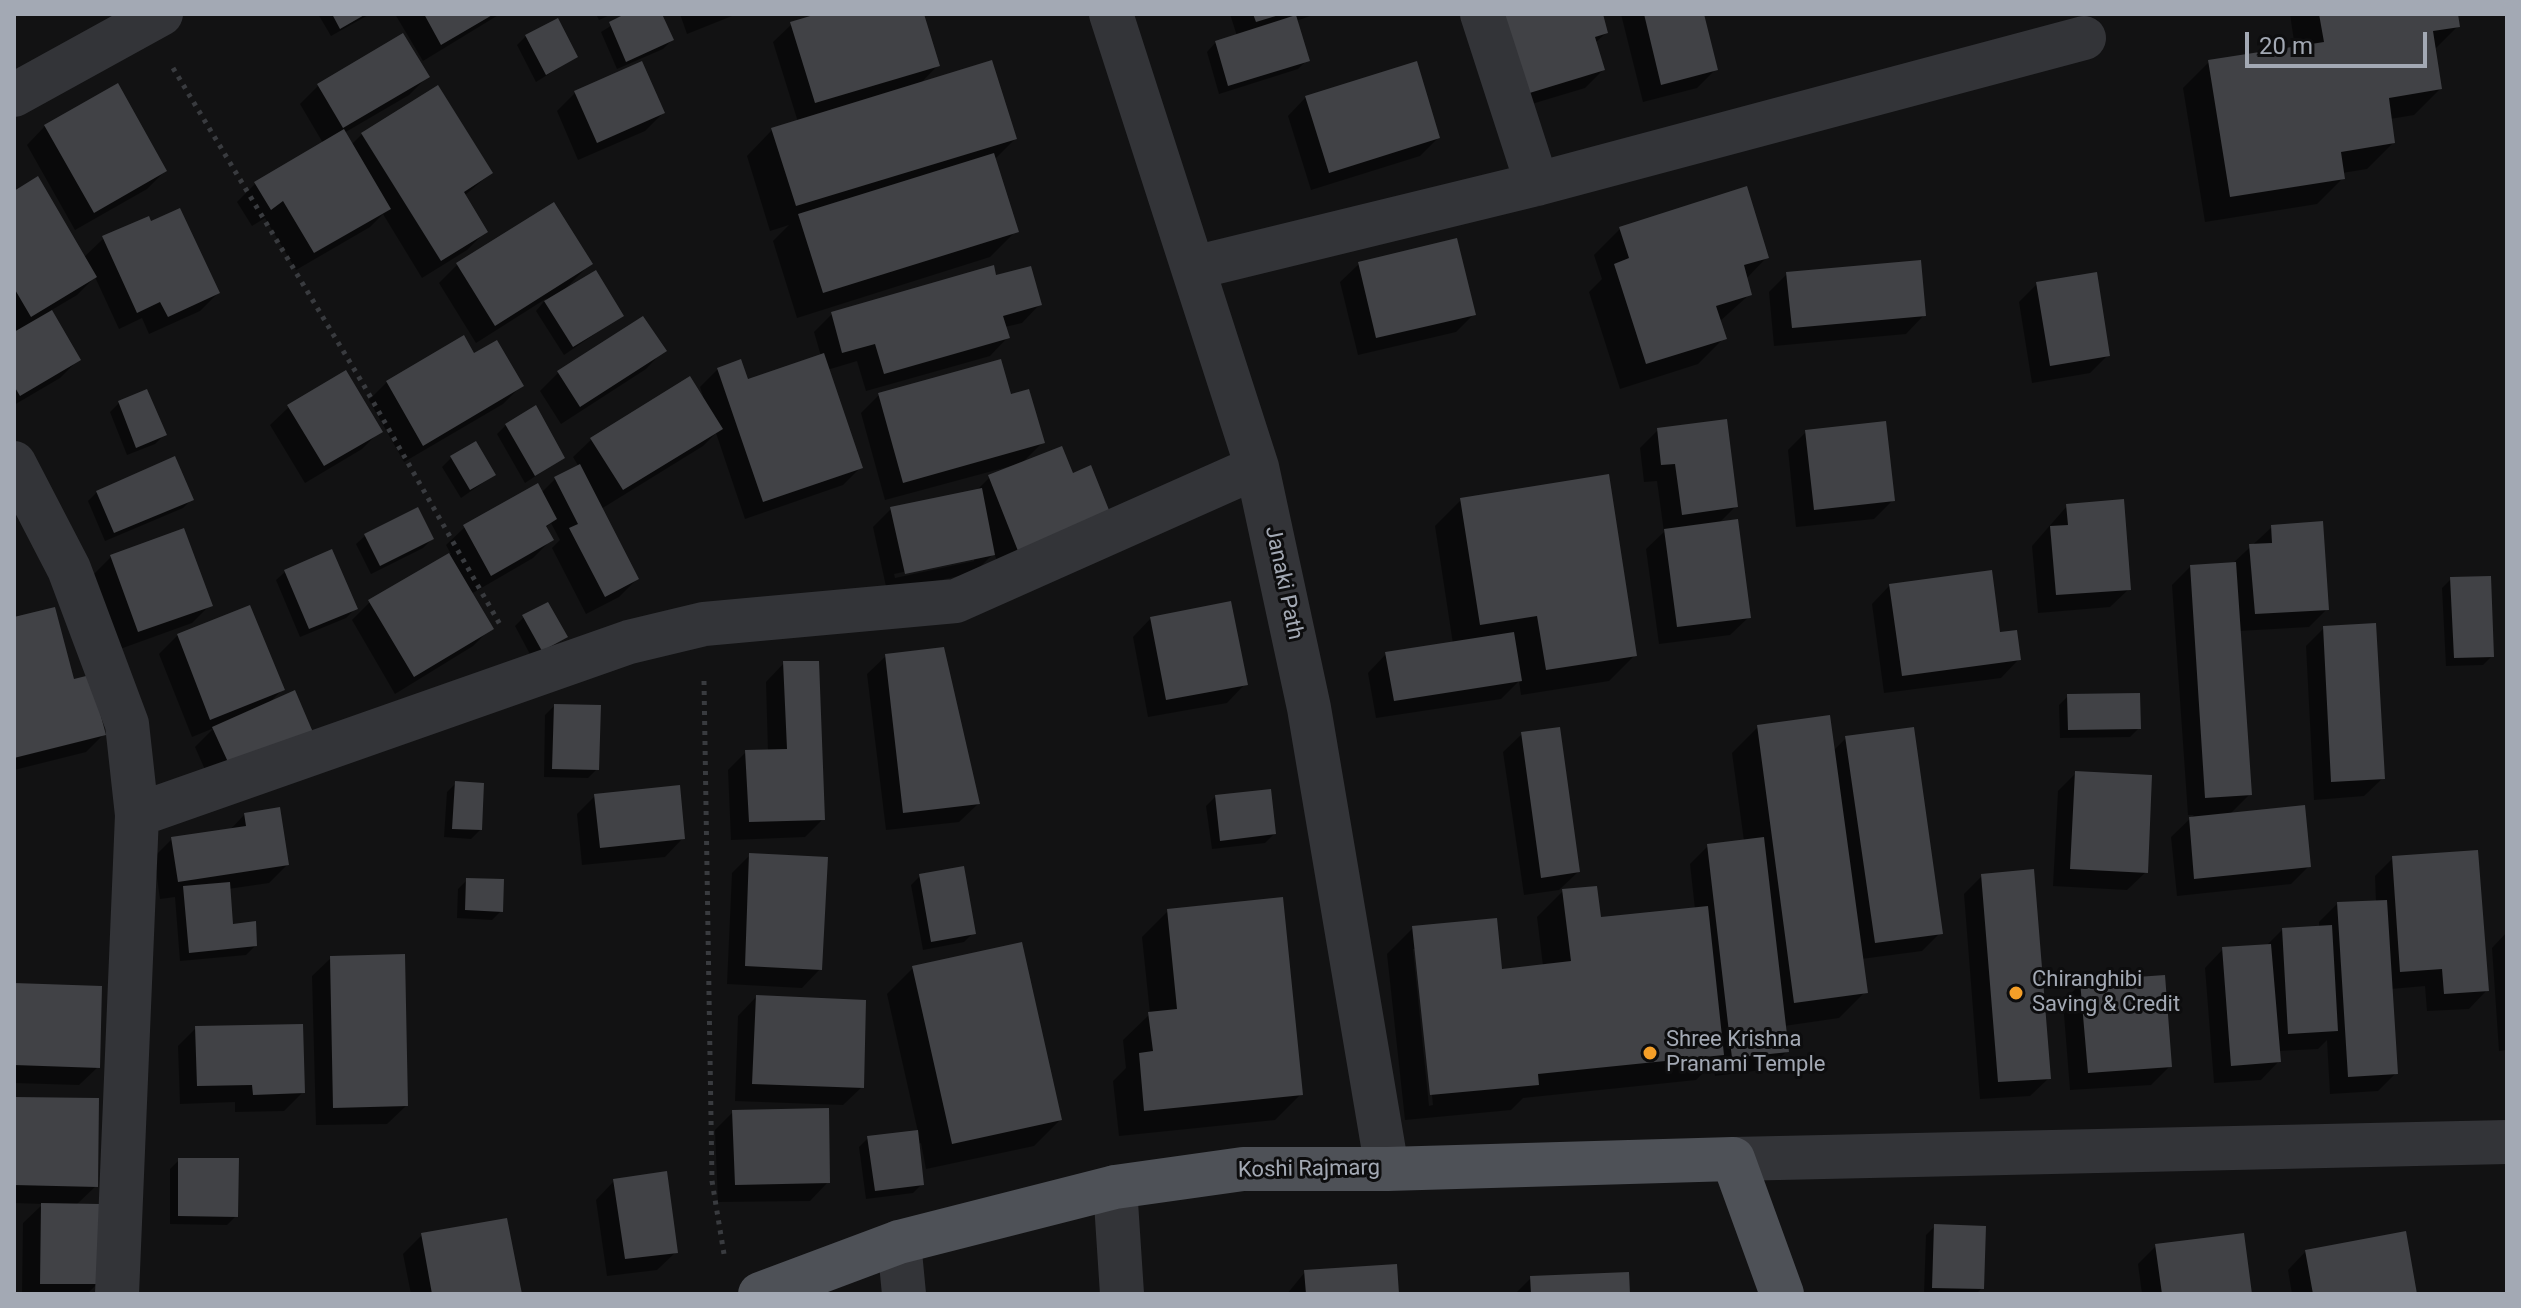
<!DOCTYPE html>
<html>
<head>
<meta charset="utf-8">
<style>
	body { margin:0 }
	#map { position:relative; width:2521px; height:1308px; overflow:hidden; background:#121213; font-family:Roboto,sans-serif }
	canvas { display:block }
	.frame { position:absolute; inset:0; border:16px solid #a3a9b4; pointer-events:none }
	.scale { position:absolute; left:2245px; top:32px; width:182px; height:36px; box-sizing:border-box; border:4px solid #a3a9b4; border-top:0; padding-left:10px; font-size:24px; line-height:28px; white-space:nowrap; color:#a3a9b4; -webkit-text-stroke:6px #0d0d0e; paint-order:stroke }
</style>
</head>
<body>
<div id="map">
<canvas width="2521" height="1308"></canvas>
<div class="frame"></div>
<div class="scale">20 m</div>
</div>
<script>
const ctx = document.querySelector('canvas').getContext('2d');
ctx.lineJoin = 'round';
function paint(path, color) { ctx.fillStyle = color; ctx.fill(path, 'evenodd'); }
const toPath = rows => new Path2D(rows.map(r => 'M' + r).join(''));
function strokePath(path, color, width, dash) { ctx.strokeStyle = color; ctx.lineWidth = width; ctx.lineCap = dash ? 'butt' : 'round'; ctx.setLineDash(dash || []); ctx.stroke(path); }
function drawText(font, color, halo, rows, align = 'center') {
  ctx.font = font + ' Roboto,sans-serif'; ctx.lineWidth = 6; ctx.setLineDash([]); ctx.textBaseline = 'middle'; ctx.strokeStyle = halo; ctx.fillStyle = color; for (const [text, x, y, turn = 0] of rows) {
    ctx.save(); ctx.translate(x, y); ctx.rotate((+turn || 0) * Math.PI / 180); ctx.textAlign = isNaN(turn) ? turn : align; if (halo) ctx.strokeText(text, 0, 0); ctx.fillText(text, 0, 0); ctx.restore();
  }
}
paint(toPath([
	[318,14,370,14,331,36],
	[395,14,500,14,423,61],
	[596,14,612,14,599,20],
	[630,14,660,14,672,40,663,49,617,69,601,32],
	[680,14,737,14,687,34],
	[824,14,922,14,938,65,919,85,1015,139,994,160,1016,231,990,257,797,318,773,241,789,225,770,231,747,156,772,130,798,122,773,42,792,24],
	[1230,14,1316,14,1296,21,1307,60,1298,69,1219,94,1207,52,1216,42,1237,36],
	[1601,14,1606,33,1595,43,1603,70,1585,88,1505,112],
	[1621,14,1702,14,1716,69,1697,88,1643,102],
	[2290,14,2456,14,2458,26,2434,50,2440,89,2414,115,2390,119,2393,143,2367,169,2342,173,2343,178,2317,204,2205,222,2183,88,2209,62,2295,48],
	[403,36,427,77,409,95,344,133,351,145,362,134,491,173,464,196,485,232,467,250,422,278,383,214,370,227,296,270,265,218,252,226,237,202,255,184,323,143,300,104,318,86],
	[526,36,576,57,536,82,517,45],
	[575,93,663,113,645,131,578,160,557,111],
	[1306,97,1438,138,1420,156,1311,190,1288,116],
	[45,126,165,171,147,189,75,230,27,145],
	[14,193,83,258,104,238,218,293,200,311,149,334,142,318,119,329,95,277,77,295,50,311,79,359,60,378,14,405],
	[1620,229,1767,257,1746,279,1750,294,1719,322,1724,338,1698,364,1620,389,1589,292,1602,279,1594,255],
	[590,264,566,288,621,316,564,355,536,311,547,298,476,343,439,283,457,265],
	[1359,264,1474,314,1456,332,1358,355,1340,282],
	[1787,274,1924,315,1906,334,1774,346,1769,292],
	[994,278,1040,304,1022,323,1005,327,1008,337,990,356,866,391,857,361,827,370,861,467,843,485,745,519,716,433,703,446,601,509,637,579,619,597,586,614,552,548,560,540,551,523,545,528,552,539,533,558,471,594,491,628,473,646,395,694,352,620,370,602,451,554,446,545,465,527,541,493,555,479,579,467,573,457,592,439,703,396,700,387,718,369,747,381,821,356,814,332,832,314],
	[2037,284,2108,355,2090,373,2032,383,2019,302],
	[642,318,664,350,646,369,561,424,540,391,558,373],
	[474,356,521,386,503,404,404,462,369,400,387,382],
	[879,395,1043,442,1022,463,885,500,861,413],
	[119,403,164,435,155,444,127,455,110,412],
	[289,407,380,431,362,449,305,483,270,425],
	[506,425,563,458,525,483,497,434],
	[1658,430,1736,506,1719,523,1749,617,1730,635,1659,644,1646,549,1664,532,1657,481,1644,482,1640,448],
	[1806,432,1893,500,1874,519,1796,527,1788,450],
	[451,458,494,475,461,498,442,467],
	[1072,475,1109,515,1000,568,994,553,974,573,887,591,873,527,891,509,976,491,990,477],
	[974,557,974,561,895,578,894,574],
	[97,492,192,499,183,508,105,541,88,501],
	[1461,500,1635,655,1609,681,1521,695,1519,681,1501,699,1376,718,1368,673,1386,654,1453,644,1435,526],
	[2067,506,2129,589,2110,607,2038,613,2032,546],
	[2272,527,2327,609,2309,627,2239,631,2250,794,2229,815,2309,866,2291,884,2177,896,2171,837,2194,815,2188,815,2172,585,2190,567,2232,564],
	[365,536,432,539,423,548,371,574,356,544],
	[111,557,210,605,192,623,120,649,93,575],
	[285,572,355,609,346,618,300,637,276,580],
	[2451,579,2492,656,2483,665,2446,666,2442,588],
	[1890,585,2019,659,2001,678,1884,693,1872,604],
	[524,617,566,636,532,658,515,626],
	[1151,618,1245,684,1227,703,1148,717,1133,637],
	[14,620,73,682,104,734,86,752,14,770],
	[2324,628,2383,778,2364,796,2314,800,2306,646],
	[178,635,282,690,269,703,214,790,195,747,214,728,192,737,159,654],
	[886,656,978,804,959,822,886,830,867,674],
	[784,663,823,819,805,837,731,840,728,770,746,752,768,752,766,682],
	[2068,696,2139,728,2130,737,2060,738,2059,705],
	[554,706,597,769,588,778,544,777,545,715],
	[1758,727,1833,751,1846,738,1940,933,1922,951,1861,959,1865,992,1839,1018,1784,1026,1787,1051,1769,1069,1715,1076,1713,1063,1696,1080,1523,1098,1511,1110,1405,1120,1387,954,1413,928,1500,971,1543,966,1537,917,1563,891,1599,919,1695,909,1690,864,1708,846,1744,841,1732,753],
	[1413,949,1417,949,1433,1105,1429,1106],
	[1522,734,1578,872,1559,890,1524,895,1503,752],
	[2076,773,2146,872,2127,890,2053,886,2058,791],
	[456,783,480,830,471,839,444,837,447,792],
	[595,796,683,838,665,857,582,865,577,814],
	[1215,797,1274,834,1265,843,1212,849,1206,806],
	[245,814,287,865,269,883,228,889,231,926,255,946,246,955,180,961,175,897,160,899,154,857,172,839,229,831],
	[750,855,820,969,802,988,727,984,732,873],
	[2393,858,2487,990,2469,1009,2427,1011,2425,986,2391,989,2396,1073,2378,1091,2330,1094,2327,1040,2318,1049,2278,1051,2279,1061,2261,1080,2214,1083,2205,968,2223,949,2266,946,2282,930,2319,927,2319,922,2337,904,2376,902,2375,876],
	[920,876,973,933,964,942,923,950,911,885],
	[1982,876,2049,1078,2030,1096,1980,1099,1964,894],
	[467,880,501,911,492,920,457,918,458,889],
	[1168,911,1301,1094,1275,1120,1119,1136,1113,1081,1126,1068,1123,1040,1150,1014,1142,937],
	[2507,932,2507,1050,2499,1051,2492,948],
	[331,958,406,1106,387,1124,316,1125,312,976],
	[913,968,1060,1120,1034,1146,926,1169,921,1143,918,1144,922,1184,913,1193,866,1199,859,1147,868,1138,918,1132,887,994],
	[2081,983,2170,1066,2151,1085,2070,1090,2063,1002],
	[14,985,98,1067,79,1085,14,1083],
	[756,997,862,1087,843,1105,735,1101,738,1016],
	[196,1028,303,1092,284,1111,235,1112,235,1102,180,1104,178,1046],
	[14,1099,96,1186,76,1205,97,1284,87,1294,22,1294,23,1223,43,1204,14,1203],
	[733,1112,828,1182,810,1201,718,1202,715,1130],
	[179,1160,236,1216,227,1225,170,1224,170,1169],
	[614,1181,676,1252,657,1270,607,1276,596,1200],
	[1935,1226,1982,1288,1976,1294,1924,1294,1926,1235],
	[422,1235,520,1294,411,1294,403,1254],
	[2156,1246,2250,1294,2142,1294,2138,1264],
	[2306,1251,2415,1294,2292,1294,2288,1270],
	[1305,1272,1397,1294,1287,1294],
	[1531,1278,1628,1294,1515,1294]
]), '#0007');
paint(toPath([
	[332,14,366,14,340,29],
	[424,14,494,14,441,45],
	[625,14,662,14,674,40,626,62,609,22],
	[817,14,924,14,940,66,815,103,790,22],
	[1253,14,1279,14,1279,15,1256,22],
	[1499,14,1603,14,1608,33,1595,37,1605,70,1523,95],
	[1644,14,1704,14,1718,70,1661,85],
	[2319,14,2458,14,2460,27,2433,31,2442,89,2389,98,2395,143,2341,152,2345,179,2230,197,2208,60,2324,42],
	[1296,15,1310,61,1228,86,1215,41],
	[558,18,578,57,546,75,525,35],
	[403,33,430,77,343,128,317,84],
	[992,60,1017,139,796,206,771,128],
	[642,61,665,113,597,143,574,91],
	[1417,61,1440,138,1329,173,1305,96],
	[118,83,167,171,94,213,44,125],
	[438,85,493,173,464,192,488,232,441,261,361,133],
	[344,129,391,209,314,253,283,201,271,210,254,182],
	[994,153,1019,232,823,293,798,214],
	[38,176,97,277,31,317,14,288,14,191],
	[1747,186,1769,258,1744,265,1752,295,1716,306,1727,339,1646,364,1614,264,1629,258,1619,227],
	[554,202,593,264,495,326,456,263],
	[180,208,220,293,168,317,160,302,137,313,102,236,149,216,151,221],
	[1457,238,1476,315,1376,338,1358,262],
	[1921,260,1926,316,1792,328,1786,272],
	[994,265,996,275,1031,266,1042,305,1003,316,1010,338,884,374,875,344,842,353,831,312],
	[596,270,624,316,573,347,544,301],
	[2097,272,2110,356,2050,366,2036,282],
	[52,310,81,360,20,396,14,386,14,332],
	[643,316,667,351,580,407,557,371],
	[464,335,474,353,497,340,524,386,423,446,386,381],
	[824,353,863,468,763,502,717,368,741,359,748,379],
	[1001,359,1011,394,1029,389,1045,443,903,483,878,393],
	[346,370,383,432,324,466,287,405],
	[690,376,723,429,623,490,590,438],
	[147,389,167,435,136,448,118,401],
	[536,405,565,458,535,476,505,424],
	[1727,419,1738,507,1682,515,1675,464,1661,465,1657,428],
	[1886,421,1895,501,1814,510,1805,430],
	[476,441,496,475,470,490,450,456],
	[1062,446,1073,473,1091,465,1111,515,1018,551,988,475],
	[175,456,194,500,114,533,96,491],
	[580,464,639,579,605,597,569,528,578,524,554,477],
	[1609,474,1637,656,1546,670,1537,616,1480,625,1460,498],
	[538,483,557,519,546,526,554,540,491,576,463,525],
	[982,488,995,555,905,574,890,507],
	[2124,499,2131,590,2056,595,2050,526,2068,525,2066,504],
	[418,507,434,539,380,566,364,534],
	[1738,519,1751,618,1677,627,1664,529],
	[2323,521,2329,610,2255,614,2249,544,2272,543,2271,525],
	[184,528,213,606,138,632,110,555],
	[332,549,358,609,309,629,284,570],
	[449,553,494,629,414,677,368,600],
	[2236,562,2252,795,2205,798,2190,565],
	[1992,570,2000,632,2017,630,2021,660,1902,676,1889,584],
	[2491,576,2494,657,2454,658,2450,577],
	[1231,601,1248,685,1166,700,1150,617],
	[548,602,568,637,542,651,522,615],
	[250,605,285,690,210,720,177,634],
	[55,607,74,679,90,675,106,735,14,758,14,617],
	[2376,623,2385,779,2331,782,2323,626],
	[1514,632,1522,681,1394,701,1385,652],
	[944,647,980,804,903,813,885,654],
	[783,661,819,661,825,820,749,822,745,750,787,749],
	[295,690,315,737,233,773,212,727],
	[2140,693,2141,729,2068,730,2067,694],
	[554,704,601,705,599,770,552,769],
	[1830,715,1868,993,1794,1003,1757,725],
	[1560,727,1580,872,1541,878,1521,732],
	[1914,727,1943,934,1875,943,1845,736],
	[2075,771,2152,775,2148,873,2070,869],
	[455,781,484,783,482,830,452,829],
	[680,785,685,839,600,848,594,794],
	[1271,789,1276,834,1220,841,1215,795],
	[2305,805,2311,867,2194,879,2189,817],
	[280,807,289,865,178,882,171,837,246,826,244,813],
	[1764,837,1789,1052,1732,1058,1707,844],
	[2478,850,2489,991,2444,994,2442,969,2400,972,2392,856],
	[749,853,828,857,822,970,745,966],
	[964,866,976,934,931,942,919,874],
	[2034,869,2051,1079,1998,1082,1981,874],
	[466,878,504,879,503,912,465,910],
	[230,882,233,924,256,921,257,946,189,953,183,886],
	[1597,886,1601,917,1708,906,1724,1055,1538,1074,1539,1085,1430,1095,1412,926,1497,918,1502,969,1571,961,1562,889],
	[1283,897,1303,1095,1144,1111,1139,1053,1153,1051,1148,1012,1177,1009,1167,909],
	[2387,900,2398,1074,2348,1077,2337,902],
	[2332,925,2338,1031,2288,1034,2282,928],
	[1022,942,1062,1120,952,1144,912,966],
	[2271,944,2281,1062,2231,1066,2222,947],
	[405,954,408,1106,333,1108,330,956],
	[2165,975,2172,1067,2088,1073,2080,981],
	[14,983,102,986,100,1068,14,1065],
	[756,995,866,1000,864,1088,752,1084],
	[303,1024,305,1093,253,1095,252,1085,197,1086,195,1026],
	[14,1097,99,1098,98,1187,14,1185],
	[829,1108,830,1183,735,1185,732,1110],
	[918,1130,924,1185,875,1191,867,1136],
	[178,1158,239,1158,238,1217,178,1216],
	[667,1171,678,1253,625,1259,613,1179],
	[41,1203,100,1204,99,1284,40,1284],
	[507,1218,522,1294,432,1294,421,1233],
	[1934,1224,1986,1226,1984,1289,1932,1288],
	[2406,1231,2417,1294,2313,1294,2305,1250],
	[2244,1233,2252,1294,2162,1294,2155,1244],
	[1397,1264,1399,1294,1306,1294,1304,1270],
	[1629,1272,1630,1294,1531,1294,1530,1276]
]), '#414246');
strokePath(toPath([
	[173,68,363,384,502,628],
	[704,681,712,1181,724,1254]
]), '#393b3f', 5, [4, 6]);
strokePath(toPath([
	[1111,14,1257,467,1309,708,1387,1169],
	[1482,14,1537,184],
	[14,95,161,14],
	[1193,268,1537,184,2084,38],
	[14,463,69,569,127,724,137,815,117,1294],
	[137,815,629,642,704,624,956,601,1257,467],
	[1733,1159,2507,1142],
	[1115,1187,1122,1294],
	[899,1242,904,1294]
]), '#333438', 44);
strokePath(toPath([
	[760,1294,899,1242,1115,1187,1243,1169,1387,1169,1733,1159,1782,1294]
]), '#4e5157', 44);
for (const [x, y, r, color] of [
	[2016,993,8,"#f59f28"],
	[1650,1053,8,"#f59f28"]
]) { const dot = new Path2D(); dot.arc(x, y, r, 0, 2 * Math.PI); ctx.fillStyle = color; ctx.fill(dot); strokePath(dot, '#0d0d0e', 3); }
drawText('22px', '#a3a9b4', '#0d0d0e', [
	["Janaki Path",1283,583,78],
	["Koshi Rajmarg",1309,1170,-1]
]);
drawText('22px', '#a3a9b4', '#0d0d0e', [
	["Chiranghibi",2032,980],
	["Saving & Credit",2032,1005],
	["Shree Krishna",1666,1040],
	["Pranami Temple",1666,1065]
], 'left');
</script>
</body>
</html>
